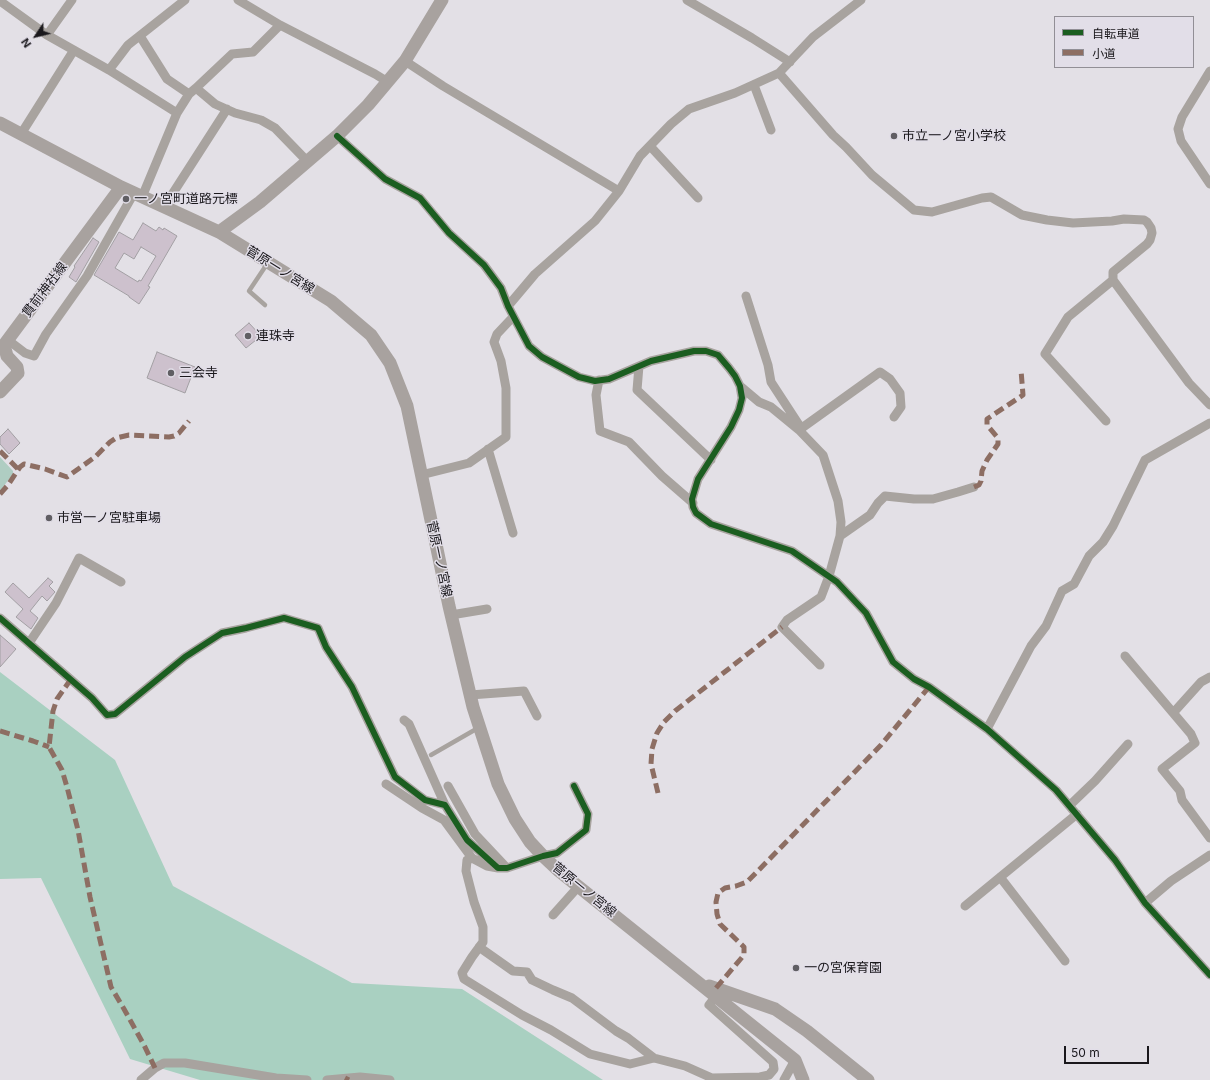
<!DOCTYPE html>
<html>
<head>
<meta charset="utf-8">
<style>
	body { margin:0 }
	#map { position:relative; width:1210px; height:1080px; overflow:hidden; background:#e3e0e6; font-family:Inter,"Noto Sans JP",sans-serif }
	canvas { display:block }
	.legend { position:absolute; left:1054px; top:16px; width:140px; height:52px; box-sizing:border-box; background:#e2dee8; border:1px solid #928f96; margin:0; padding:5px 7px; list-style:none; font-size:12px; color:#1a181c }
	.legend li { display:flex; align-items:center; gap:8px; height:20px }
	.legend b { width:20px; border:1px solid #928f96 }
	.north { position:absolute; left:16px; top:16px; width:40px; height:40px; -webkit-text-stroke:3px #e2dee8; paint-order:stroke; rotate:235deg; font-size:11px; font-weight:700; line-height:16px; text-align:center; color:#1a181c }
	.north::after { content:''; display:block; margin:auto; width:14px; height:18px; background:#1a181c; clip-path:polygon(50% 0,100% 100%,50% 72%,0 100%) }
	.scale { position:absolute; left:1064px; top:1046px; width:85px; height:18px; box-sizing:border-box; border:2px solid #1a181c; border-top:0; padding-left:5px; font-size:12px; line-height:14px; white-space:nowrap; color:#1a181c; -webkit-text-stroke:3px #e2dee8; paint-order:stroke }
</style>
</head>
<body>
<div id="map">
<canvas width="1210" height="1080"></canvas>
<ul class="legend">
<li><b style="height:5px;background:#1b5e20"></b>自転車道</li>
<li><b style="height:5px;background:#8d6e63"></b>小道</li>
</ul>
<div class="north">N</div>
<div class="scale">50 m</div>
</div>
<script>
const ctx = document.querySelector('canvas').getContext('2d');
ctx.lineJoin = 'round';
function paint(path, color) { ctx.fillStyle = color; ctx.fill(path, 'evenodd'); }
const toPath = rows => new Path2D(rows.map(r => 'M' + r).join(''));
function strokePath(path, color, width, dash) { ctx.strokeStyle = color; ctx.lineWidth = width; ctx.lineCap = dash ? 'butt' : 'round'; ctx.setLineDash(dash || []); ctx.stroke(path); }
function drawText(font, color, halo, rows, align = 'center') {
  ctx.font = font + ' Inter,"Noto Sans JP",sans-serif'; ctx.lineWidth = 3; ctx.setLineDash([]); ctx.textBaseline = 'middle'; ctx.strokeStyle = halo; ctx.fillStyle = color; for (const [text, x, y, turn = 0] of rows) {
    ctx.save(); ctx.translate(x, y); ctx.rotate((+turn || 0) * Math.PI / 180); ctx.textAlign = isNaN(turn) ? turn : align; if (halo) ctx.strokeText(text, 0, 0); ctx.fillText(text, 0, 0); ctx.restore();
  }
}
paint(toPath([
	[0,457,13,471,13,474,0,491]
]), '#afcdc2');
paint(toPath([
	[0,672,115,760,173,886,352,983,462,989,603,1080,200,1080,130,1059,41,878,0,879]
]), '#a9d0c1');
const building = toPath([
	[143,223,156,231,159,227,163,230,164,228,177,236,148,286,150,287,139,304,129,297,129,296,94,275,119,232,133,240,143,223],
	[141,247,156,256,141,281,139,280,138,282,115,268,124,253,134,259,141,247],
	[93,238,99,242,76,282,69,277,75,267,74,266,93,238],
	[249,323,261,336,246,348,235,335,249,323],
	[157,352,195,367,185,393,147,378,157,352],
	[8,429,20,443,9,454,0,444,0,437,8,429],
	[48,578,53,582,49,586,55,592,47,601,42,596,30,611,38,618,31,629,16,617,23,609,5,592,13,583,29,598,48,578],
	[0,635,16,649,0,667,0,635]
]);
paint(building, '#cdc1cd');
strokePath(building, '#a29fa3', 1);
strokePath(toPath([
	[265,305,249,291,267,264],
	[431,755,478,728]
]), '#a8a39f', 4.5);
strokePath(toPath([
	[238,0,280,25],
	[687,0,752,38,790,62],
	[0,1,47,35,109,70,128,45,185,0],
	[47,35,72,0],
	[140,36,167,79,189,94,196,88,215,104,235,113,261,120,275,128,307,161],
	[405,61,443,86,619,191],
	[109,70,177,113,142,197],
	[1210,71,1182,117,1178,129,1181,141,1210,184],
	[779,73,833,135,846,147,872,175,914,210,932,212,982,198,991,197,1022,215,1047,220,1073,223,1112,221,1124,219,1144,220,1147,222,1151,228,1152,233,1150,240,1147,244,1113,272,1113,280,1189,383,1210,405],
	[754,85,771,130],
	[196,88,232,54,253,52,280,25,375,74,388,82],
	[177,113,189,94],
	[21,134,74,50],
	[337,136,385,179,420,198,449,233,484,265,501,288,508,306,529,346,542,357,579,377,595,381,609,379,651,361,694,351,706,351,718,355,729,368,735,376,740,386,742,398,739,410,731,427,698,479,692,499,693,507,696,513,711,524,792,551,837,582,866,613,893,662,914,679,929,687,987,729,1056,790,1115,860,1145,903,1210,975],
	[650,146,698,198],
	[164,207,227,109],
	[746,296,768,365,771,382,801,428],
	[508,306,535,274,595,221,619,191,640,156,671,124,689,109,735,93,779,73,813,37,861,0],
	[8,340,25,353,34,356,46,334,87,276,134,193],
	[639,366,637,390,711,460],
	[599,380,596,395,600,431,629,442,662,476,693,503],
	[740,386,759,402,771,407,799,430,823,455,838,501,841,522,840,536],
	[1106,421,1045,354,1068,317,1113,280],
	[799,430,880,372,890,379,900,393,901,407,894,417],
	[488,449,513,533],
	[421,475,469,463,506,437,506,388,501,361,494,342,497,334,513,317],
	[451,615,487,609],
	[0,618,92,698,107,715,115,714,185,657,222,633,246,628,284,618,318,628,326,647,352,687,395,777,425,800,445,805,467,840,498,868,507,868,543,856,557,853,586,830,588,814,574,786],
	[29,643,56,603,79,558,121,582],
	[1125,656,1191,734,1195,743,1162,769,1180,791,1182,800,1210,838],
	[820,665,782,627,787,620,821,597,829,576,840,536,870,515,878,503,885,496,914,499,933,499,958,492,974,487],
	[470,695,524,691,537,716],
	[1174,712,1201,682,1210,677],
	[404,720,409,724,445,805],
	[987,729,1031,646,1046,626,1062,591,1074,584,1089,556,1103,542,1113,526,1145,460,1210,423],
	[386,784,422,808,444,820,472,858],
	[448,786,475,834,507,868],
	[1070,805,1095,781,1128,744],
	[498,868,487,866,472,858,467,860,466,871,474,902,483,927,483,942,472,957,462,973,464,979,522,1015,551,1030,590,1054,630,1064,654,1058,685,1066,712,1078,760,1077,769,1075,774,1069,773,1062,709,1005,716,996],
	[1000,877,1065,961],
	[1145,903,1171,881,1210,855],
	[965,906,1077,814],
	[553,915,578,887],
	[479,947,513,971,527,972,532,980,553,990,572,998,616,1031,628,1038,654,1058],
	[141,1080,155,1068,164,1063,185,1063,276,1078,307,1080],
	[327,1080,360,1077,390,1080],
	[784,1080,795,1060]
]), '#a8a39f', 9);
strokePath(toPath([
	[0,123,121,187,219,232,331,301,371,335,390,363,407,406,449,606,473,707,498,784,515,819,530,842,543,856,559,871,795,1060,803,1080],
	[219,232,260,202,337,136,368,105,405,61,442,0],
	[0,392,18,373,17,367,7,356,4,345,121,187],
	[709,986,775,1009,807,1031,868,1080]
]), '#a8a29f', 13);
strokePath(toPath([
	[0,451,18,469],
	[974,487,979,485,981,481,982,471,987,460,998,444,998,438,987,425,987,419,1023,395,1021,370],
	[0,494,8,485,20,467,24,464,45,469,67,477,95,457,110,442,116,438,129,435,169,437,174,436,179,433,189,421],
	[71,679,57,699,53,711,49,747,62,770,67,787,78,830,90,897,111,987,124,1009,144,1045,155,1068],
	[0,731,33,741,49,747],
	[658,793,651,764,652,749,657,733,664,722,675,711,782,627],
	[716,988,744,955,744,947,720,924,717,914,716,902,718,893,725,888,736,886,747,882,881,745,929,687],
	[345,1078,349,1080]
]), '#8d6e63', 5, [10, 5]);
strokePath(toPath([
	[337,136,385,179,420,198,449,233,484,265,501,288,508,306,529,346,542,357,579,377,595,381,609,379,651,361,694,351,706,351,718,355,729,368,735,376,740,386,742,398,739,410,731,427,698,479,692,499,693,507,696,513,711,524,792,551,837,582,866,613,893,662,914,679,929,687,987,729,1056,790,1115,860,1145,903,1210,975],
	[0,618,92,698,107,715,115,714,185,657,222,633,246,628,284,618,318,628,326,647,352,687,395,777,425,800,445,805,467,840,498,868,507,868,543,856,557,853,586,830,588,814,574,786]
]), '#1b5e20', 6);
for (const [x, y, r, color] of [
	[894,136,4,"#605e63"],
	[126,199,4,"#605e63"],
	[248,336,4,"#605e63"],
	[171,373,4,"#605e63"],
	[49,518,4,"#605e63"],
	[796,968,4,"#605e63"]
]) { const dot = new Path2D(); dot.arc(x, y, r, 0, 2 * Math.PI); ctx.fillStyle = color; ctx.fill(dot); strokePath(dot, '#e2dee8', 1.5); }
drawText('13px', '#1a181c', '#e2dee8', [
	["市立一ノ宮小学校",902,136],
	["一ノ宮町道路元標",134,199],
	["連珠寺",256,336],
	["三会寺",179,373],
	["市営一ノ宮駐車場",57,518],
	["一の宮保育園",804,968]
], 'left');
drawText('13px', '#1a181c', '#e2dee8', [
	["菅原一ノ宮線",280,270,32],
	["貫前神社線",45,290,-53],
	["菅原一ノ宮線",439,559,78],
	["菅原一ノ宮線",584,890,39]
]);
</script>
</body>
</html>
